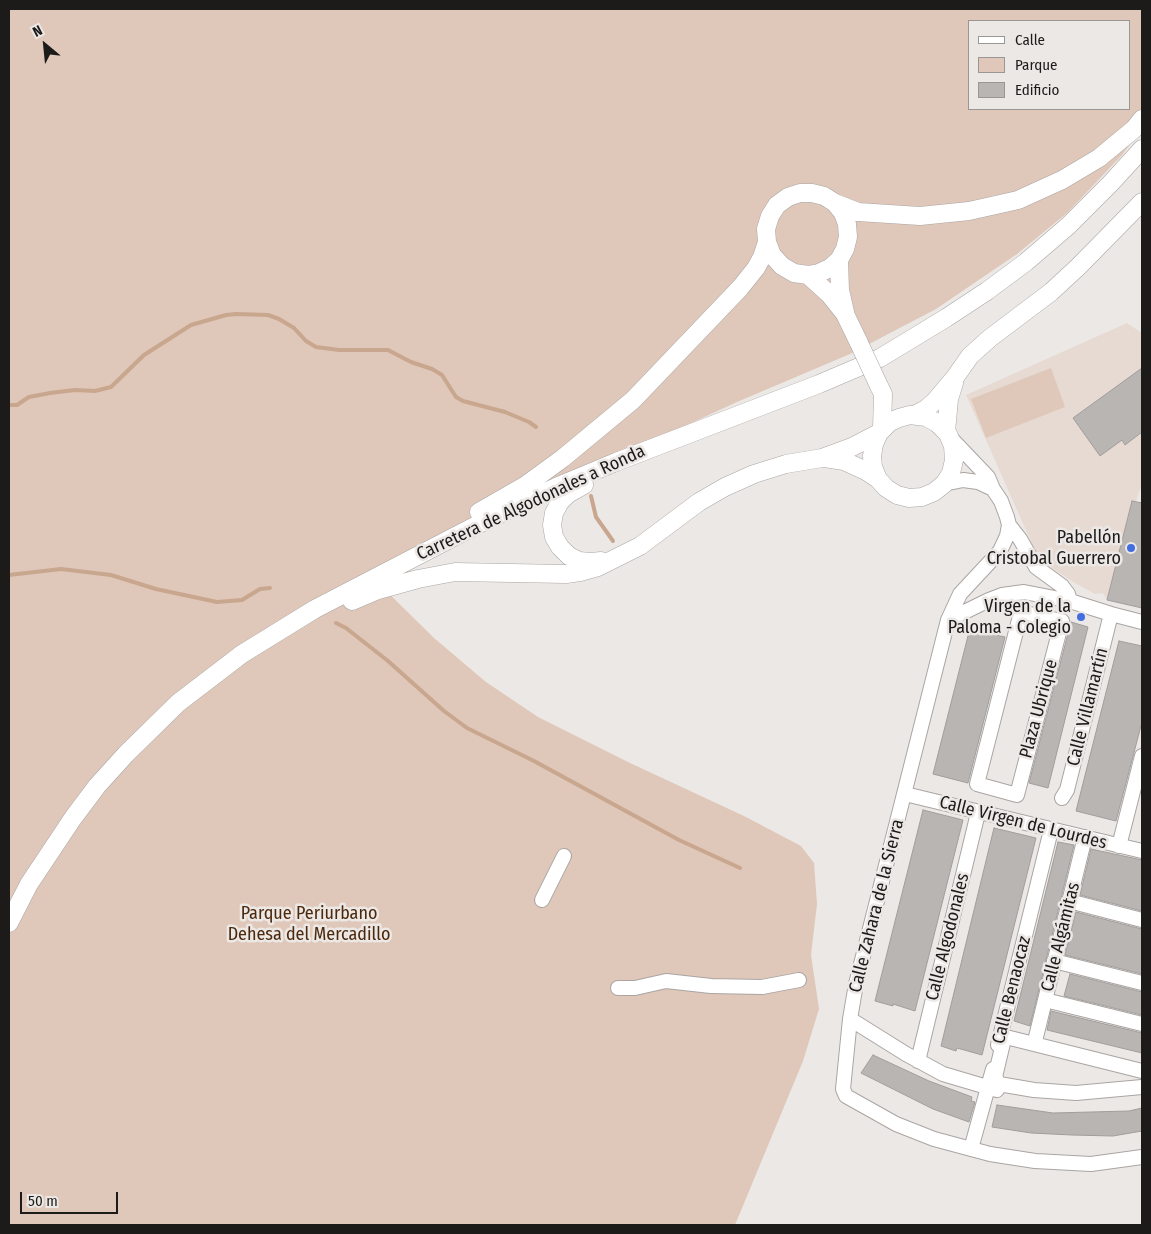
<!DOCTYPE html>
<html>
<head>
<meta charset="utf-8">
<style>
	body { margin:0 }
	#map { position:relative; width:1151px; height:1234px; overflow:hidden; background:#ece8e5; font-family:"Fira Sans Condensed",sans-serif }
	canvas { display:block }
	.frame { position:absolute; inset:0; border:10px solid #1c1b1a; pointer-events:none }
	.legend { position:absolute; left:968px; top:20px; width:162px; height:90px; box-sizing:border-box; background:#ece8e5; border:1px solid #999694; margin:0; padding:6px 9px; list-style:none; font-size:15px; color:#1c1b1a }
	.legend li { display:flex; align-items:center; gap:10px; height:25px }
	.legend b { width:25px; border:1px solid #999694 }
	.north { position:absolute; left:20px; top:20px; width:50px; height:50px; -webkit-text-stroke:4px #ece8e5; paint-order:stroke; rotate:332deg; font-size:14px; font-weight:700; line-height:20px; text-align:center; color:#1c1b1a }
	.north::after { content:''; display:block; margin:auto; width:18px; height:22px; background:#1c1b1a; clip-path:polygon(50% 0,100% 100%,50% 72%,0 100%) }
	.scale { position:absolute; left:20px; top:1192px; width:98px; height:22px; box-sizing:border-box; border:2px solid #1c1b1a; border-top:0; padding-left:6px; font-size:15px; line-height:18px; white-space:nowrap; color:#1c1b1a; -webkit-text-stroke:4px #ece8e5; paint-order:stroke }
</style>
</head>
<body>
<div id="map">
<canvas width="1151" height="1234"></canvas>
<div class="frame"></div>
<ul class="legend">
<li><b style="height:6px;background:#fff"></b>Calle</li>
<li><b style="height:14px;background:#dfc8b9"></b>Parque</li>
<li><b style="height:14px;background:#b9b5b2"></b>Edificio</li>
</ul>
<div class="north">N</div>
<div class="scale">50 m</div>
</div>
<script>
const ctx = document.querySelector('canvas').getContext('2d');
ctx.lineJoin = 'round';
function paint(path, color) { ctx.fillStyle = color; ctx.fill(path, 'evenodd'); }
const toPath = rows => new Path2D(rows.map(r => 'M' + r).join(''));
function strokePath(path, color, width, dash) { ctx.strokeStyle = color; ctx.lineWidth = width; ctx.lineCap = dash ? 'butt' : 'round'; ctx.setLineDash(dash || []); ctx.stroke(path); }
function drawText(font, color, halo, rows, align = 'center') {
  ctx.font = font + ' "Fira Sans Condensed",sans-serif'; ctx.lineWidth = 5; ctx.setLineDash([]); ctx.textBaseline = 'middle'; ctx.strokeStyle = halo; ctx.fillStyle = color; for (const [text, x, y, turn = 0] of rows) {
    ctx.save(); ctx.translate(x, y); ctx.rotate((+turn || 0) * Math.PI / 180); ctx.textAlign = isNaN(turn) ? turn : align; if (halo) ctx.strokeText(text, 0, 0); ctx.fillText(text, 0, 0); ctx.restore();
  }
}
paint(toPath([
	[1127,323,1142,333,1142,489,1140,489,1136,502,1132,501,1107,600,1103,593,1095,594,1075,583,1043,562,1037,555,966,395]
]), '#e6dad3');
paint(toPath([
	[9,9,1142,9,1142,128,1122,155,1067,213,1017,254,936,309,850,354,737,402,367,572,434,638,486,682,538,717,630,763,744,816,801,846,814,863,817,904,811,955,819,1009,803,1061,735,1225,9,1225],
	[970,21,1130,21,1130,109,970,109],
	[1051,368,1065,407,986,438,971,399]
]), '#dfc8b9');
strokePath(toPath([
	[9,405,17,405,29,397,50,393,75,390,95,391,111,387,144,355,191,325,226,315,236,314,268,315,279,319,294,328,306,341,316,347,339,350,388,350,411,362,432,369,442,375,456,397,463,401,505,412,529,422,536,427],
	[591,496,596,517,613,541],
	[9,575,61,569,111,575,156,589,217,602,242,600,260,589,270,588],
	[336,623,346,628,388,661,444,711,467,728,534,761,679,840,740,868]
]), '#c9a68e', 4);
const building = toPath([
	[1142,368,1142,432,1125,445,1122,440,1100,456,1073,418,1142,368],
	[1132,501,1142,503,1142,608,1107,600,1132,501],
	[1071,622,1088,627,1048,788,1029,783,1071,622],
	[970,628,1005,637,968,783,933,774,970,628],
	[1119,641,1142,646,1142,722,1116,821,1076,811,1119,641],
	[923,810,963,820,915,1011,893,1004,893,1006,875,1001,923,810],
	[994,828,1036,838,982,1055,957,1048,956,1051,941,1046,994,828],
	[1058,842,1074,845,1030,1026,1014,1021,1058,842],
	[1091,849,1142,860,1142,911,1080,895,1091,849],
	[1076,912,1142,929,1142,974,1065,955,1076,912],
	[1070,974,1142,992,1142,1015,1064,996,1070,974],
	[1051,1011,1142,1033,1142,1053,1047,1030,1051,1011],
	[873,1055,929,1081,972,1097,971,1101,975,1102,969,1122,933,1109,861,1073,873,1055],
	[997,1105,1053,1113,1129,1111,1142,1108,1142,1131,1113,1136,1072,1135,1031,1133,992,1127,997,1105]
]);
paint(building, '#b9b5b2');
strokePath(building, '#a29d9b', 1);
const minor = toPath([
	[948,435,988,477,993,489,1001,501,1007,517,1009,525,1007,536,1000,551,960,594,948,620,856,984,850,1019,843,1089,846,1096,896,1124,934,1139,990,1154,1035,1161,1091,1164,1142,1157],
	[944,484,963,480,978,482,993,489],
	[1009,525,1020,539,1036,567,1062,586,1068,594,1070,601],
	[1021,612,1062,621,1017,795,977,784,1021,612],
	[948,620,989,600,1002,595,1024,592,1070,601,1111,614,1142,622],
	[905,794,1142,851],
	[1062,798,1067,790,1111,614],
	[1119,846,1142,756],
	[542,900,564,856],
	[1069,901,1142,920],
	[1054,961,1142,983],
	[618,988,635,988,666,981,711,986,762,987,799,980],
	[1045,1000,1142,1024],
	[850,1019,906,1054,943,1074,997,1090],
	[1036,1037,1085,837],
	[998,1045,1051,830],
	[918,1061,978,813],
	[1142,1071,1006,1037,1004,1039,995,1077,999,1084,1034,1090,1076,1093,1142,1087],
	[971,1149,993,1069]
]);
const major = toPath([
	[835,203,843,213,847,224,848,237,845,249,839,260,830,268,819,273,808,275,794,273,782,266,772,255,767,242,766,229,770,216,777,205,788,197,800,193,812,193,824,196,835,203,858,212,920,216,969,211,1018,200,1062,180,1099,158,1134,129,1142,119],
	[839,260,840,290,845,312],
	[808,275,829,294,845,314,859,343],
	[879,386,883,394,882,429],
	[914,415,926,409,935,401,956,376,970,356,990,338,1051,292,1078,267,1142,202],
	[946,432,949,399,954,383],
	[825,458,844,461,866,471,878,479,886,488,897,495,909,498,922,497,934,492,944,484,951,473,954,460,953,446,948,434,937,423,926,417,910,415,899,418,890,422,879,433,874,444,872,456,873,467,878,479],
	[584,485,568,494,560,502,554,513,552,525,554,537,560,547,569,556,579,561,591,562,601,561],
	[479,512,526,485,563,458,633,400,740,288,756,268,762,257,767,242],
	[352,601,378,590,418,579,455,572,566,574,580,572,598,567,640,546,699,502,725,487,754,474,786,464,822,458,852,447,879,433],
	[9,923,29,884,73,818,97,786,126,754,178,703,242,654,315,609,477,525,556,487,616,462,819,384,880,358,946,318,987,291,1026,262,1068,226,1110,184,1142,149]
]);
strokePath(minor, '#aaa5a3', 16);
strokePath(major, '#aaa5a3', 19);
strokePath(minor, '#fff', 14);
strokePath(major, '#fff', 18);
const majorBridge = toPath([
	[859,343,879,386]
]);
strokePath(majorBridge, '#aaa5a3', 19, []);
strokePath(majorBridge, '#fff', 18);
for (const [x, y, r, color] of [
	[1131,548,5,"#426edf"],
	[1081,617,5,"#426edf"]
]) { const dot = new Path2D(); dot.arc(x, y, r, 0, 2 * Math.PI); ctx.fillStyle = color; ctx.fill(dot); strokePath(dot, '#ece8e5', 2); }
drawText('18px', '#1c1b1a', '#ece8e5', [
	["Carretera de Algodonales a Ronda",531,503,-25],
	["Calle Villamartín",1088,707,-76],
	["Plaza Ubrique",1039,709,-75],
	["Calle Virgen de Lourdes",1023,823,14],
	["Calle Zahara de la Sierra",877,906,-76],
	["Calle Algodonales",948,937,-76],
	["Calle Algámitas",1061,937,-76],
	["Calle Benaocaz",1012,990,-76]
]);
drawText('18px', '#1c1b1a', '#ece8e5', [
	["Pabellón",1121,538],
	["Cristobal Guerrero",1121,559],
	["Virgen de la",1071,607],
	["Paloma - Colegio",1071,628]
], 'right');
drawText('18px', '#4c280c', '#ece8e5', [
	["Parque Periurbano",309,914],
	["Dehesa del Mercadillo",309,935]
]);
</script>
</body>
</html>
